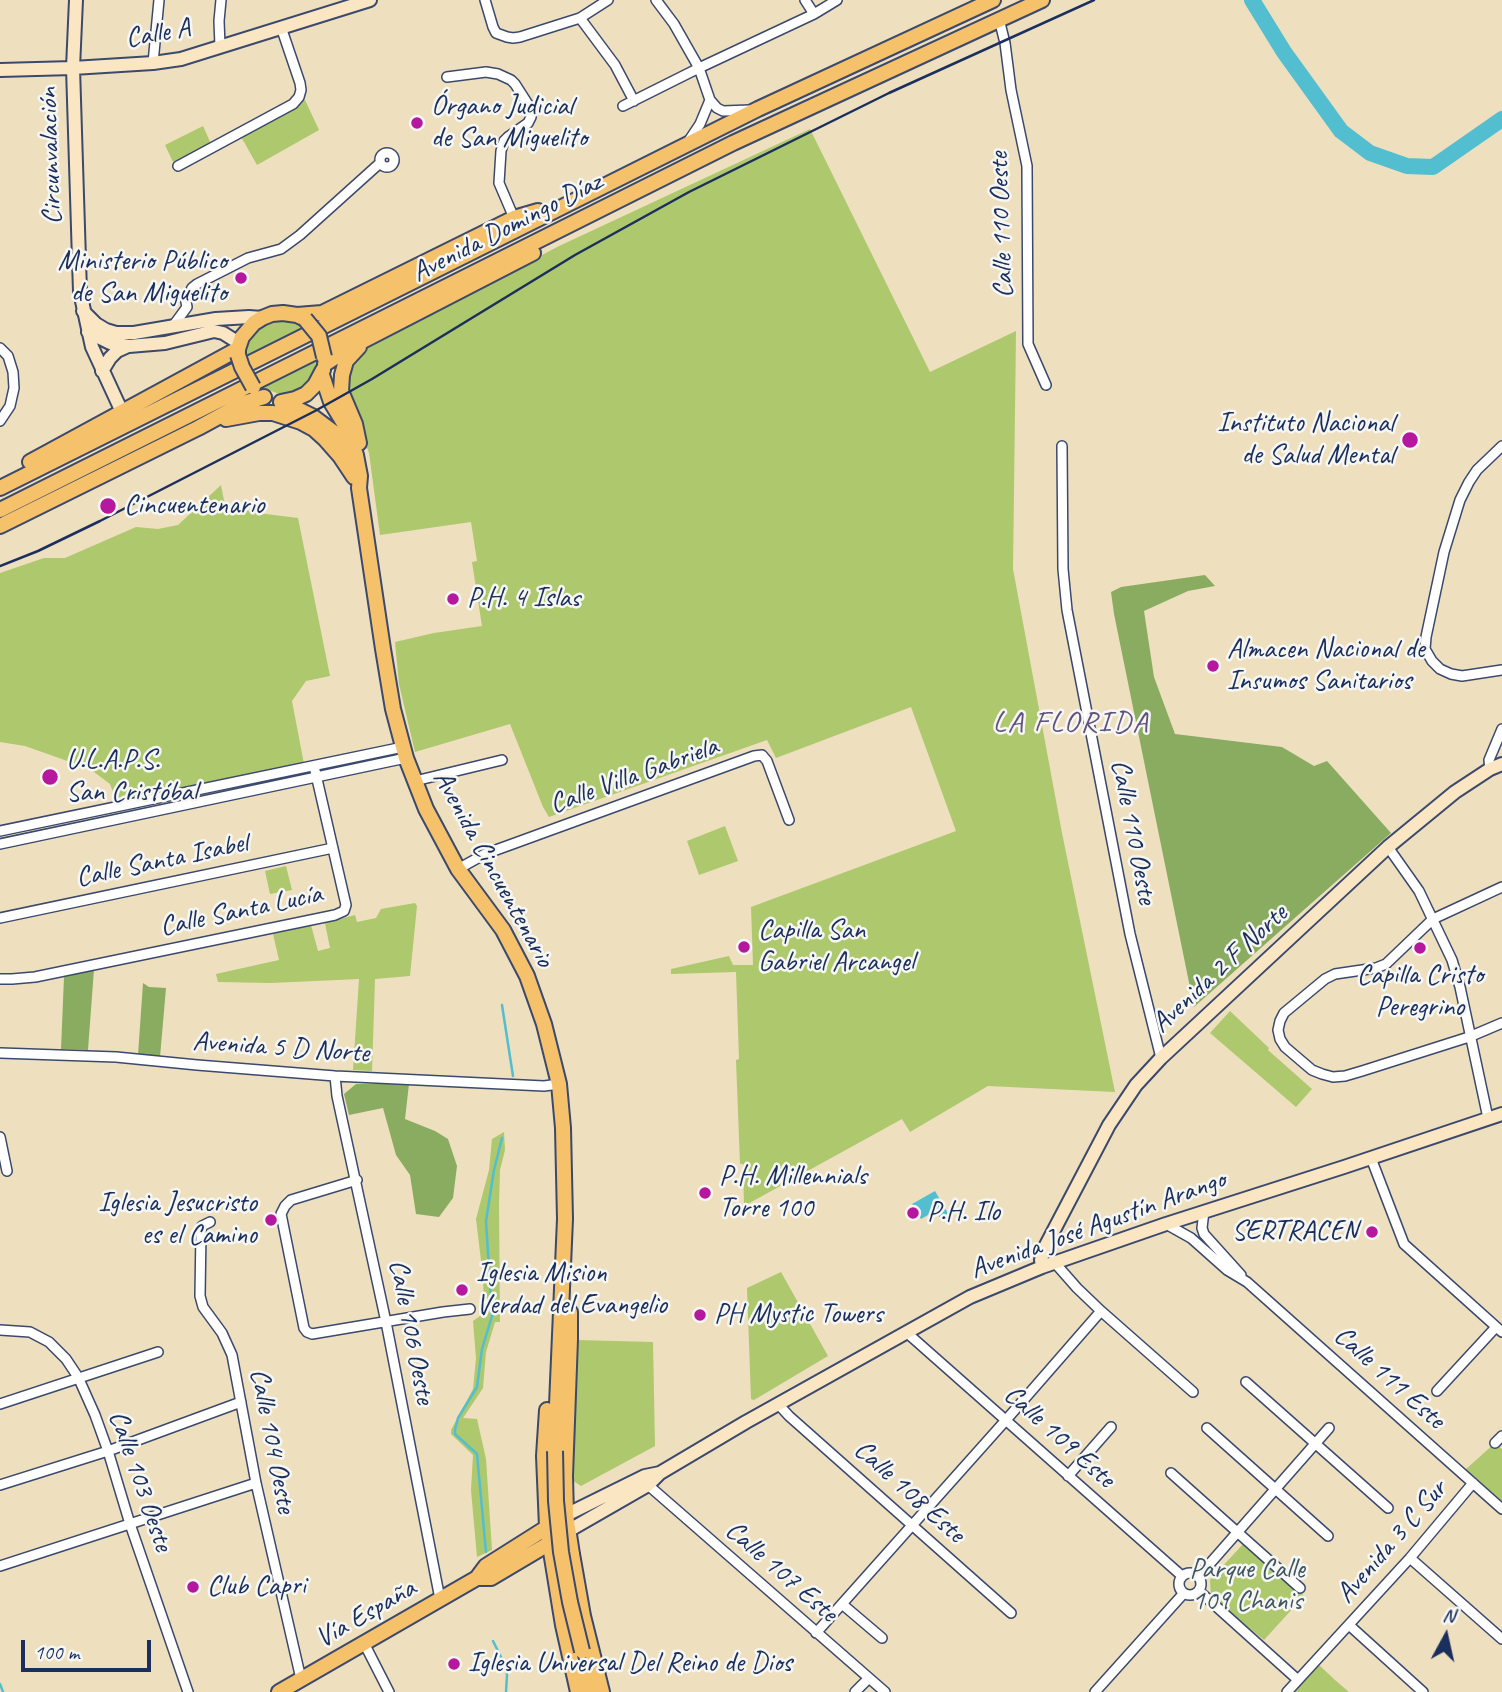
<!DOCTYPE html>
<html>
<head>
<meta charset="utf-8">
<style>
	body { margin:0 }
	#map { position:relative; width:1502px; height:1692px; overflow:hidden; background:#eedfbf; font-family:Caveat,sans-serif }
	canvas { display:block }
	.north { position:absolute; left:1411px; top:1601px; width:70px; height:70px; -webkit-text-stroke:5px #f6f6f2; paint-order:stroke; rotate:8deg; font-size:19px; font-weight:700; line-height:28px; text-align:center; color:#1b2f5e }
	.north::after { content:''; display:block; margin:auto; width:24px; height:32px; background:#1b2f5e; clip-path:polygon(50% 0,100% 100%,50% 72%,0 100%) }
	.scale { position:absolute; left:21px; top:1640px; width:130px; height:32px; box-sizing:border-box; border:4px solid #1b2f5e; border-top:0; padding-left:9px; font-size:21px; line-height:24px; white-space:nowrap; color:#1b2f5e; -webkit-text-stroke:5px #f6f6f2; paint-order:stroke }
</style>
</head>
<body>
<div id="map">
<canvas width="1502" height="1692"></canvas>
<div class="north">N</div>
<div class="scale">100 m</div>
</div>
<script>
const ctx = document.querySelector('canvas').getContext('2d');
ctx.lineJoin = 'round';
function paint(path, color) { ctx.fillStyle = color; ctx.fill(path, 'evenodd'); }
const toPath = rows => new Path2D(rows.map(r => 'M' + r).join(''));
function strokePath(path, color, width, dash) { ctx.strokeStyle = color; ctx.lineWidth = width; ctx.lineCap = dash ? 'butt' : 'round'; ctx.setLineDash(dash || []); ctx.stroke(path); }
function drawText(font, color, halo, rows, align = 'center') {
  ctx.font = font + ' Caveat,sans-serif'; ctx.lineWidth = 5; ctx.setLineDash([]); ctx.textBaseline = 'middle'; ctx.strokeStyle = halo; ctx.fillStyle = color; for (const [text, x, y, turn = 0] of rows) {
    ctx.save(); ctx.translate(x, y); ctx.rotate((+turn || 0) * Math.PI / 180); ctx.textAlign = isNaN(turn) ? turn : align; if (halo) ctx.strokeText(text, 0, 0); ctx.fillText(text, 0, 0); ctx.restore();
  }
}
paint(toPath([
	[305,100,319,130,257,165,240,135],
	[203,126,211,144,173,162,165,145],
	[810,129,930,372,1016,331,1013,569,1062,833,1115,1092,988,1086,910,1132,902,1119,744,1206,743,1164,740,1164,736,1060,739,1059,736,972,671,974,671,969,729,956,733,965,753,965,751,907,956,831,911,707,776,758,767,740,549,817,543,807,510,724,415,752,399,684,395,642,434,633,482,626,472,562,477,561,471,522,380,535,369,453,356,417,347,398,345,375,352,357,557,247],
	[282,320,298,324,302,330,246,356,247,345,258,329,267,323],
	[317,359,317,362,313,374,306,385,301,388,294,391,279,394,262,387],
	[221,485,225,506,258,513,298,518,330,676,306,681,292,701,304,764,117,803,110,784,90,769,25,746,0,742,0,573,44,558,65,558,136,527,158,529,178,525],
	[725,826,738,861,699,875,687,841],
	[286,866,292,890,270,894,265,871],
	[415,903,417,906,410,976,375,979,372,1071,353,1070,359,979,271,983,218,982,216,974,279,960,273,934,311,925,318,951,330,948,325,923,355,915,357,922,376,918,381,909],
	[1230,1011,1269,1048,1268,1050,1312,1089,1296,1107,1210,1033],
	[504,1132,505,1150,500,1170,499,1204,500,1322,495,1322,486,1352,483,1388,463,1418,477,1419,486,1459,492,1550,477,1557,471,1490,473,1455,451,1434,451,1430,473,1389,476,1358,473,1321,484,1313,483,1277,476,1219,489,1170,492,1139],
	[781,1272,828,1356,754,1400,751,1399,747,1288],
	[577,1340,653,1342,655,1446,581,1486,572,1480,572,1410,575,1407],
	[1495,1443,1502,1449,1502,1504,1465,1470],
	[1244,1543,1304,1596,1264,1640,1211,1597,1210,1580],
	[1319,1665,1335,1680,1349,1692,1295,1692]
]), '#aec86d');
paint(toPath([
	[1205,575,1215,586,1188,591,1144,611,1154,677,1175,734,1282,747,1314,766,1327,761,1391,833,1194,1007,1114,614,1111,592,1121,587],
	[94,969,88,1050,61,1049,64,977],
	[143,983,149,987,166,988,160,1057,138,1055],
	[356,1084,409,1084,405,1119,435,1131,448,1139,457,1166,453,1198,439,1217,416,1214,410,1175,396,1155,383,1108,349,1115,344,1094]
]), '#8aac60');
paint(toPath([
	[935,1191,949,1215,941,1219,935,1211,921,1219,912,1204]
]), '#53becf');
strokePath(toPath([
	[502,1005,513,1076],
	[486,1552,477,1454,455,1434,455,1430,458,1418,477,1387,482,1349,492,1316,486,1221,494,1170,502,1138],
	[493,1641,505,1665,507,1675,506,1692],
	[0,1684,3,1692]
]), '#53becf', 2.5);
strokePath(toPath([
	[1252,0,1284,52,1341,131,1370,153,1407,166,1433,167,1502,119]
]), '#53becf', 16);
const street = toPath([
	[485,0,493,27,496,33,507,37,513,38,520,37,580,18,608,0],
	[656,0,674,24,699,68,710,100,717,108,723,111,750,110],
	[805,0,814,14],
	[580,18,615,65,634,101],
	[999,19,1005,43,1011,90,1027,166,1028,344,1046,385],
	[220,46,219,21,221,0],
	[153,63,159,0],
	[447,77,486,72,498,74,511,80,515,84,531,109,531,117,528,123,508,137,504,141,501,151,499,183,514,218],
	[623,106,699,68,814,14,837,0],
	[688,142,700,124,710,100],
	'380 160a7 7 0 1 1 14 0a7 7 0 1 1-14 0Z',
	[178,166,293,104,299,97,301,90,300,83,281,27],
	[173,326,187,307,186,302,189,294,192,288,197,284,248,258,281,249,300,235,380,163],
	[0,348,8,356,13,372,14,388,10,406,0,421],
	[1062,446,1063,569,1067,610,1130,934,1161,1058],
	[1502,446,1477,470,1469,482,1460,500,1444,552,1426,637,1425,649,1432,661,1440,669,1451,674,1462,676,1502,670],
	[1490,769,1489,760,1502,729],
	[415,781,502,760],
	[0,831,403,747],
	[0,844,406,758],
	[1388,847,1419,891,1452,960,1460,987,1488,1118],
	[458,869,485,854,754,756,762,755,767,761,789,820],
	[1502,887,1433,919,1386,964,1376,968,1335,974,1325,979,1284,1013,1280,1021,1278,1030,1280,1039,1285,1047,1312,1070,1322,1074,1333,1077,1345,1076,1362,1071,1469,1037,1502,1023],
	[0,918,333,848],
	[0,979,12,979,35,977,335,915,344,911,346,905,314,766],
	[0,1053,116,1057,197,1065,335,1076,544,1086,559,1084],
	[335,1076,337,1096,386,1322,440,1599],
	[0,1137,7,1171],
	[1371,1158,1404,1244,1502,1332],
	[357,1180,291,1200,285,1206,281,1214,304,1328,307,1332,312,1334,443,1312,470,1309],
	[1204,1211,1202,1228,1204,1234,1241,1275],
	[210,1222,202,1226,201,1231,200,1296,203,1307,222,1333,232,1355,256,1483,301,1679],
	[1166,1224,1191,1238,1227,1270,1247,1282,1502,1509],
	[1055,1263,1077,1288,1101,1311,1193,1392],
	[0,1330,30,1332,49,1342,66,1359,78,1377,95,1415,108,1451,130,1524,188,1692],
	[906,1332,1182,1576],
	[1246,1382,1388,1508],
	[1437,1391,1496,1327],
	[0,1404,158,1352],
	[778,1404,789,1416,1011,1613],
	[1207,1428,1328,1536],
	[1495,1443,1502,1436],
	[1171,1473,1300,1588],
	[1068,1476,1111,1427],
	[0,1485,108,1451,241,1402],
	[648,1485,885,1692],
	[1410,1558,1502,1639],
	[0,1566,256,1483],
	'1179 1584a11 11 0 1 1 22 0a11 11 0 1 1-22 0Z',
	[1199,1576,1329,1428],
	[1199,1591,1298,1680],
	[842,1604,882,1638],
	[1349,1625,1423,1692],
	[816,1633,1006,1420,1101,1311],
	[364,1643,389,1692],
	[855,1692,869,1678],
	[1095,1692,1184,1593],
	[1287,1692,1410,1558,1473,1483]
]);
const secondary = toPath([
	[76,0,73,68,80,292,92,347,122,412],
	[0,70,73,68,153,63,181,59,370,0],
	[83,311,96,324,106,330,116,333,134,333,216,319,249,317,262,318],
	[88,332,110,343,129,346,165,343,214,331,223,333,239,343],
	[102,371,110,358,117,351,128,346],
	[1042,1267,1041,1260,1044,1249,1109,1125,1136,1085,1161,1058,1388,847,1455,792,1490,769,1502,764],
	[566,1515,645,1476,660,1473],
	[568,1531,648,1485,660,1473,746,1422,970,1297,1042,1267,1166,1224,1344,1167,1502,1114]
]);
const primary = toPath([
	[297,315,322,313,514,218,538,211],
	[359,347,346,361,342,375,341,391,355,424,359,443],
	[238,355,238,349,242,337,254,323,262,318,272,314,283,313,297,315,303,318],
	[325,364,349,348,533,253],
	[322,375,331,402,345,425,356,455,360,476,359,488,383,649,393,709,406,758,426,809,458,869,503,930,527,976,544,1024,559,1084,563,1128,565,1219,555,1451],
	[281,402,295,399,306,394,315,385,323,370],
	[283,402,312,416,336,434,346,450,348,457],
	[226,419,259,413,273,413,301,422,314,429,325,439,340,456,354,477],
	[30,462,238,349],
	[0,488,758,109,993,0],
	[0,510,733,143,1042,0],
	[0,526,198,428,244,403,264,397],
	[570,1312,570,1339,565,1476,566,1515,572,1554,583,1616,602,1692],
	[547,1410,544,1456,547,1527,563,1625,578,1692],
	[477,1578,491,1578,555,1540],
	[586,1669,591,1692],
	[279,1692,477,1578,486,1566,554,1523]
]);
strokePath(street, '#3b496d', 12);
strokePath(secondary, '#3b496d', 16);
strokePath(primary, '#3b496d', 18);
strokePath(street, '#fff', 9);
strokePath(secondary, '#fbe6c4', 12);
strokePath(primary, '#f5c16b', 14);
strokePath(toPath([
	[0,566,38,551,100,521,315,411,372,379,575,255,689,192,889,93,1094,0]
]), '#1b2f5e', 2.5);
const primaryBridge = toPath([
	[305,319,319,336,324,357],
	[238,355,242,367,253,387],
	[555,1451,556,1501,561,1552,570,1602,582,1651]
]);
strokePath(primaryBridge, '#3b496d', 18, []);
strokePath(primaryBridge, '#f5c16b', 14);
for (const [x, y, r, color] of [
	[417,123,7,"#b5179e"],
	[241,278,7,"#b5179e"],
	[1410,440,9,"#b5179e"],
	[108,506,9,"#b5179e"],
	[453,599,7,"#b5179e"],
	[1213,666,7,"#b5179e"],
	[50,777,9,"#b5179e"],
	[744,947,7,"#b5179e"],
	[1420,948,7,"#b5179e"],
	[705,1193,7,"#b5179e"],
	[913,1213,7,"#b5179e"],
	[271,1220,7,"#b5179e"],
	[1372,1232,7,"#b5179e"],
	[462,1290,7,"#b5179e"],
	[700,1315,7,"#b5179e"],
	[193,1587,7,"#b5179e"],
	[454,1664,7,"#b5179e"]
]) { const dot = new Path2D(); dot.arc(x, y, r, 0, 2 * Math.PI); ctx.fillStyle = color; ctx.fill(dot); strokePath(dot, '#f6f6f2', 2.5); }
drawText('28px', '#1b2f5e', '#f6f6f2', [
	["Calle A",158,34,-10],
	["Circunvalación",51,156,-92],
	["Calle 110 Oeste",1002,225,-92],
	["Avenida Domingo Díaz",507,228,-27],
	["Calle Villa Gabriela",634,776,-20],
	["Calle 110 Oeste",1133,832,79],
	["Calle Santa Isabel",162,861,-12],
	["Avenida Cincuentenario",493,869,61],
	["Calle Santa Lucía",241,911,-12],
	["Avenida 2 F Norte",1220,969,-43],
	["Avenida 5 D Norte",281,1048,4],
	["Avenida José Agustín Arango",1098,1225,-20],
	["Calle 106 Oeste",411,1332,79],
	["Calle 111 Este",1389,1378,42],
	["Calle 109 Este",1059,1437,42],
	["Calle 104 Oeste",272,1441,79],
	["Calle 103 Oeste",140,1481,71],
	["Calle 108 Este",909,1492,42],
	["Avenida 3 C Sur",1392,1542,-49],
	["Calle 107 Este",781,1572,41],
	["Vía España",366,1614,-30]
]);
drawText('28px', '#1b2f5e', '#f6f6f2', [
	["Órgano Judicial",431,107],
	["de San Miguelito",431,139],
	["Ministerio Público",227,262,"right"],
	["de San Miguelito",227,294,"right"],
	["Instituto Nacional",1394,424,"right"],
	["de Salud Mental",1394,456,"right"],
	["Cincuentenario",124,506],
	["P.H. 4 Islas",467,599],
	["Almacen Nacional de",1227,650],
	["Insumos Sanitarios",1227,682],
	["U.L.A.P.S.",66,761],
	["San Cristóbal",66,793],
	["Capilla San",758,931],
	["Gabriel Arcangel",758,963],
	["Capilla Cristo",1420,976,"center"],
	["Peregrino",1420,1008,"center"],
	["P.H. Millennials",719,1177],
	["Torre 100",719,1209],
	["Iglesia Jesucristo",257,1204,"right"],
	["es el Camino",257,1236,"right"],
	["P.H. Ilo",927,1213],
	["SERTRACEN",1358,1232,"right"],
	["Iglesia Mision",476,1274],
	["Verdad del Evangelio",476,1306],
	["PH Mystic Towers",714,1315],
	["Club Capri",207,1587],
	["Iglesia Universal Del Reino de Dios",468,1664]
], 'left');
drawText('28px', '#405562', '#f6f6f2', [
	["Parque Calle",1247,1570],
	["109 Chanis",1247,1602]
]);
ctx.letterSpacing = '2px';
drawText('30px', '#60527f', '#f6f6f2', [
	["LA FLORIDA",1071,723]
]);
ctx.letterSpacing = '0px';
</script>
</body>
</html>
